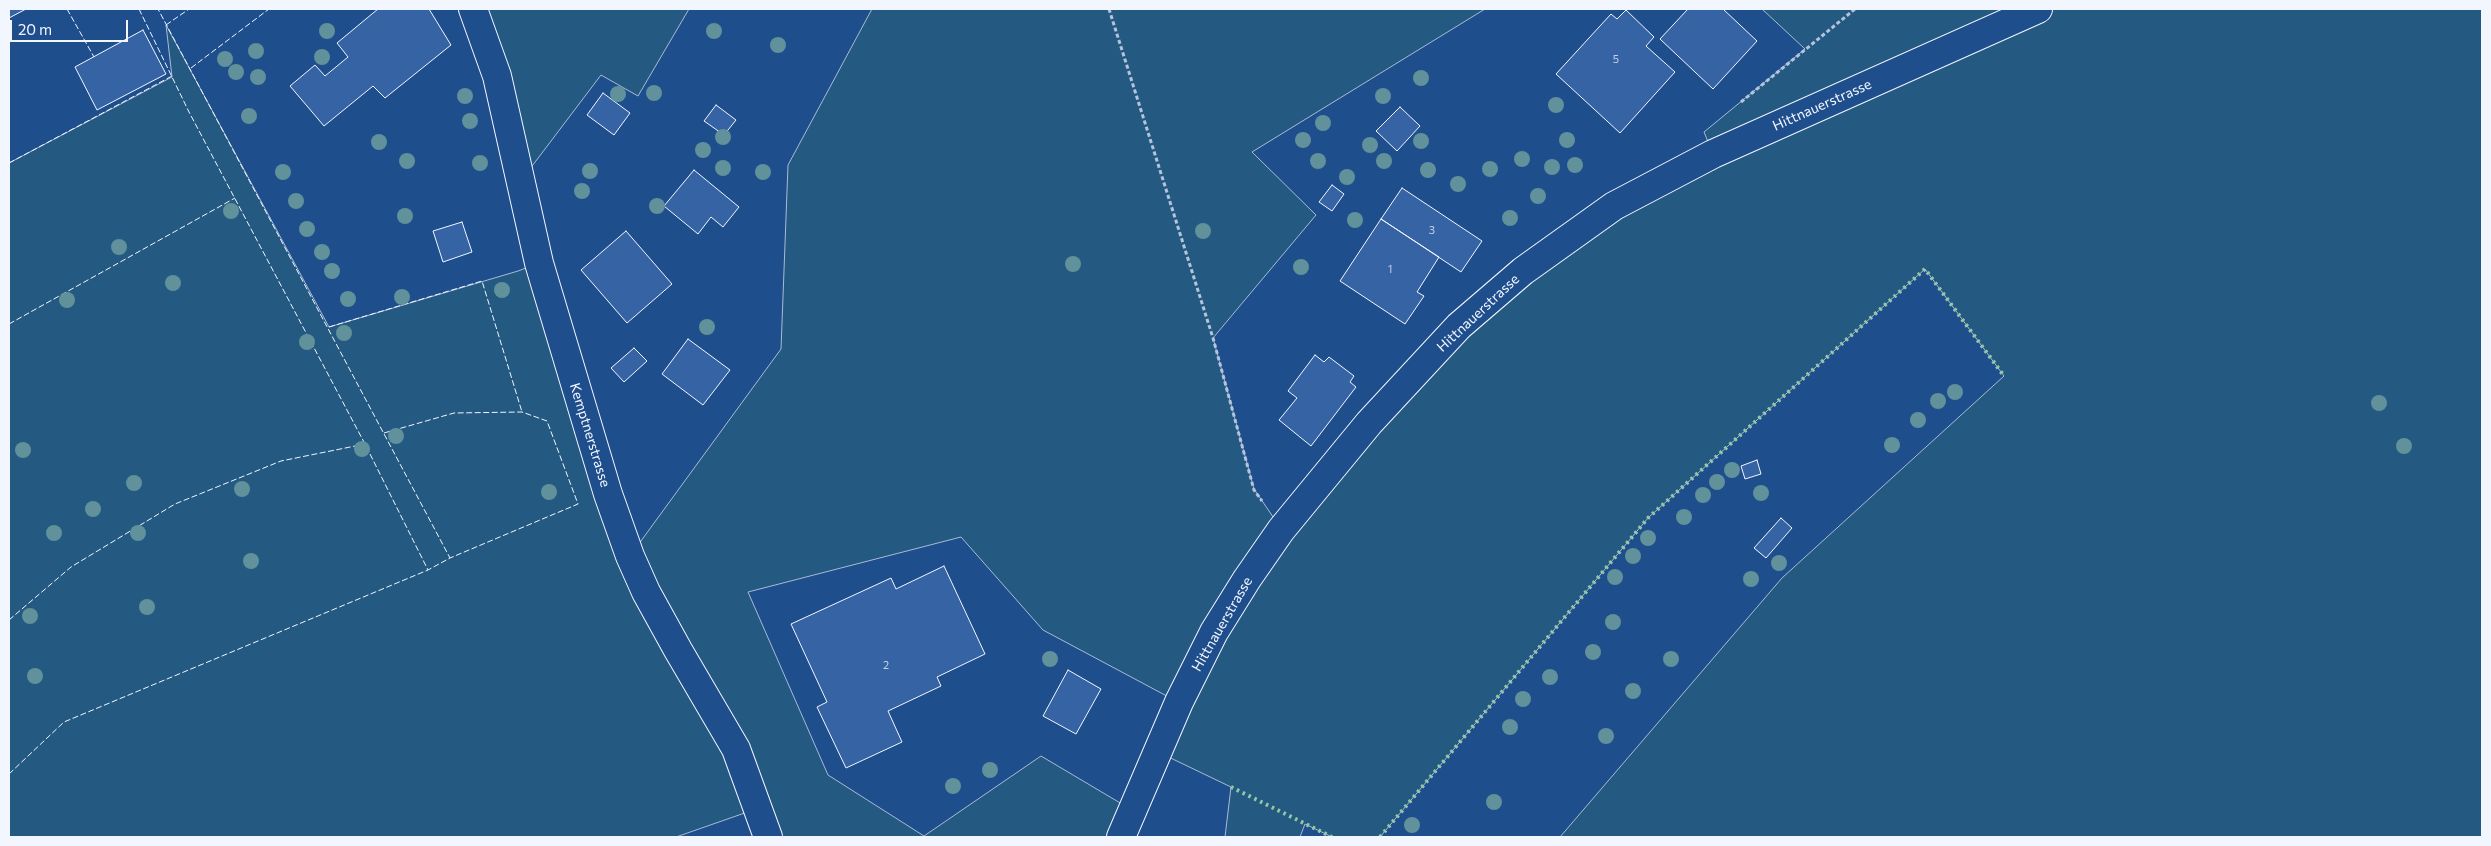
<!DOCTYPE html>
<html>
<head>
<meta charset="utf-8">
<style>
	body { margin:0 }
	#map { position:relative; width:2491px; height:846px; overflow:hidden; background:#1f4e8c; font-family:Commissioner,sans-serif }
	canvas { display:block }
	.frame { position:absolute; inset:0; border:10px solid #f2f6ff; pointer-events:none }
	.scale { position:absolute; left:10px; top:20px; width:118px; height:22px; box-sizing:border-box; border:2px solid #f2f6ff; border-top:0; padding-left:6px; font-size:15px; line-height:18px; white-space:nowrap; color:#f2f6ff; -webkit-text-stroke:4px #1f4e8c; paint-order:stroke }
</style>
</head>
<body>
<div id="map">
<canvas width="2491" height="846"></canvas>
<div class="frame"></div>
<div class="scale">20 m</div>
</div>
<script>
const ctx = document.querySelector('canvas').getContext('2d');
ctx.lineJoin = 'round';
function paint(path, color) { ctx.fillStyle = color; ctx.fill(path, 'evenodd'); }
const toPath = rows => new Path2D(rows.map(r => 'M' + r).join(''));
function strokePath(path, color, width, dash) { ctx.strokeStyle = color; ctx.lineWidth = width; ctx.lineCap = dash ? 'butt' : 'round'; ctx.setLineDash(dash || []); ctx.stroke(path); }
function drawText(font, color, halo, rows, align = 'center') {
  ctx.font = font + ' Commissioner,sans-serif'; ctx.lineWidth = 4; ctx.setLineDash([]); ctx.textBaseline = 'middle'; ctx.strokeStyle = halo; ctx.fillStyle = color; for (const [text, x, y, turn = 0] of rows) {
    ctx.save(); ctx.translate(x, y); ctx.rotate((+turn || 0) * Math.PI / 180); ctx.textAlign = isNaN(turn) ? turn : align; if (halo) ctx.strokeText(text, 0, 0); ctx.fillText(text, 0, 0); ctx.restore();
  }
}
const green = toPath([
	[473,9,689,9,638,96,601,75,520,182,473,9],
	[872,9,1485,9,1252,152,1316,215,1213,338,1254,489,1282,530,1459,326,1713,154,1704,132,1805,49,1762,9,2482,9,2482,837,1560,837,1782,578,2004,376,1925,269,1648,518,1380,837,1332,837,1305,824,1300,837,1225,837,1231,787,1156,751,1178,702,1043,630,961,537,748,592,828,775,924,836,1041,756,1132,810,1121,837,768,837,759,808,676,837,9,837,9,163,172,77,166,25,329,327,518,271,539,263,630,556,781,349,788,165,872,9]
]);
paint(green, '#245a82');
strokePath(green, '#a8bbd7', 1);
const building = toPath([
	[9,9,26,9,9,18,9,9],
	[378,9,429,9,451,45,385,98,373,86,324,126,290,86,315,65,325,76,348,57,337,43,378,9],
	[1688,9,1723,9,1757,41,1713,89,1660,39,1688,9],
	[1626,10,1654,37,1646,46,1675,72,1620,133,1556,74,1611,14,1617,19,1626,10],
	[143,30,166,74,97,110,75,67,143,30],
	[603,93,630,113,614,135,587,115,603,93],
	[716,105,736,120,724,135,704,121,716,105],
	[1400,107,1420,126,1397,151,1376,131,1400,107],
	[694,170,739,207,723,227,711,217,698,234,664,206,694,170],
	[1332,185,1344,194,1332,211,1319,202,1332,185],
	[1402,188,1482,241,1461,272,1381,219,1402,188],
	[1381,219,1439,257,1417,292,1424,296,1405,324,1340,281,1381,219],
	[462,222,472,252,443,262,433,231,462,222],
	[626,231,672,284,627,323,581,270,626,231],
	[688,339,730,370,703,405,662,374,688,339],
	[634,348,647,361,624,382,611,368,634,348],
	[1315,355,1324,362,1329,357,1354,376,1350,382,1356,387,1311,446,1279,420,1297,398,1288,391,1315,355],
	[1757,460,1761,474,1745,479,1741,466,1757,460],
	[1781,518,1792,528,1766,558,1754,548,1781,518],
	[944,566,985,654,937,677,941,686,888,711,902,742,846,768,817,707,827,702,791,624,891,578,896,589,944,566],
	[1068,670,1101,689,1076,734,1043,716,1068,670]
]);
paint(building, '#3563a3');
strokePath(building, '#f2f6ff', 1);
const tertiary = toPath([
	[473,9,497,76,539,263,608,494,630,556,646,592,678,650,736,749,768,837],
	[1121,837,1179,702,1214,632,1247,579,1281,530,1369,423,1459,326,1523,271,1614,206,1713,154,2038,9]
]);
strokePath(tertiary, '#f2f6ff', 30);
strokePath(toPath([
	[1109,9,1213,338,1254,490,1262,501],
	[1741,102,1855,9]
]), '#b3c4dc', 3, [4, 2.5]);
strokePath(tertiary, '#1f4e8c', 28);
strokePath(toPath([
	[1231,787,1332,837],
	[1380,837,1648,518,1925,269,2004,376]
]), '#97c8a6', 4, [2.5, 4]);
strokePath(toPath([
	[67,9,94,57],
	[139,9,189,112,365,444,428,570,450,558,158,9],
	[166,25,189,9],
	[191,68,269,9],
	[9,163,172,76],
	[9,324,235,198],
	[329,327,482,281,522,412],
	[384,433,454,413,522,412,547,421,578,504,450,558],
	[9,620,71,567,175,504,281,461,365,444],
	[9,774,64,722,428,570]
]), '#f2f6ff', 1, [6, 2.5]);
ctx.fillStyle = '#61919a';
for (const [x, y] of [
	[327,31],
	[714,31],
	[778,45],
	[256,51],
	[322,57],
	[225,59],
	[236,72],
	[258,77],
	[1421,78],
	[654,93],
	[618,94],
	[465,96],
	[1383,96],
	[1556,105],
	[249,116],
	[470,121],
	[1323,123],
	[723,137],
	[1303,140],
	[1567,140],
	[1421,141],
	[379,142],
	[1370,145],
	[703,150],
	[1522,159],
	[407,161],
	[1318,161],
	[1384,161],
	[480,163],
	[1575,165],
	[1552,167],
	[723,168],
	[1490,169],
	[1428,170],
	[590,171],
	[283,172],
	[763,172],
	[1347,177],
	[1458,184],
	[582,191],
	[1538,196],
	[296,201],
	[657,206],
	[231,211],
	[405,216],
	[1510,218],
	[1355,220],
	[307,229],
	[1203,231],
	[119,247],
	[322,252],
	[1073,264],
	[1301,267],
	[332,271],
	[173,283],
	[502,290],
	[402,297],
	[348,299],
	[67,300],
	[707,327],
	[344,333],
	[307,342],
	[1955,392],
	[1938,401],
	[2379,403],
	[1918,420],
	[396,436],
	[1892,445],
	[2404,446],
	[362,449],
	[23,450],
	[1732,470],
	[1717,482],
	[134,483],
	[242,489],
	[549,492],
	[1761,493],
	[1703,495],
	[93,509],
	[1684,517],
	[54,533],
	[138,533],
	[1648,538],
	[1633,556],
	[251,561],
	[1779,563],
	[1615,577],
	[1751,579],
	[147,607],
	[30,616],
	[1613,622],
	[1593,652],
	[1050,659],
	[1671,659],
	[35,676],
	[1550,677],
	[1633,691],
	[1523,699],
	[1510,727],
	[1606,736],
	[990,770],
	[953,786],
	[1494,802],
	[1412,825]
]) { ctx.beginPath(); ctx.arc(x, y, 8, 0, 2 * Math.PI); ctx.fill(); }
drawText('11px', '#c3d1e8', null, [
	["5",1616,59],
	["3",1432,230],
	["1",1390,269],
	["2",886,665]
]);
drawText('14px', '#f2f6ff', '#1f4e8c', [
	["Hittnauerstrasse",1822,105,-24],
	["Hittnauerstrasse",1478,313,-43],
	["Kemptnerstrasse",590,435,73],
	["Hittnauerstrasse",1222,624,-60]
]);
</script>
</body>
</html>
